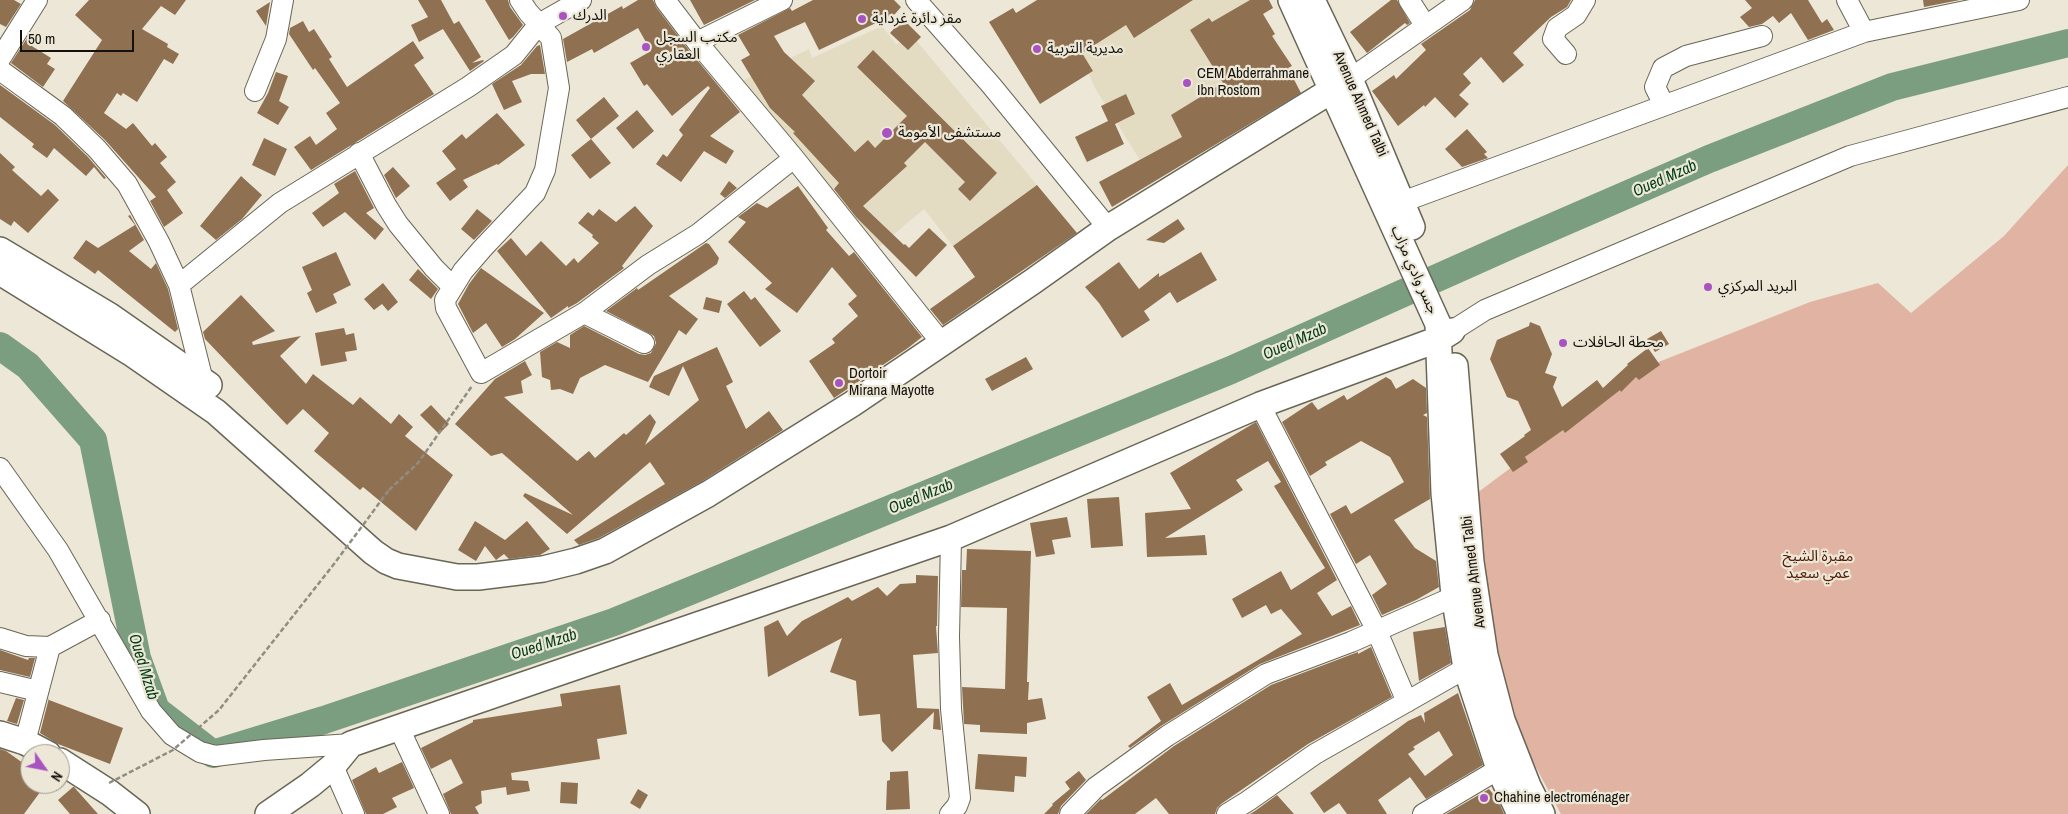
<!DOCTYPE html>
<html>
<head>
<meta charset="utf-8">
<style>
	body { margin:0 }
	#map { position:relative; width:2068px; height:814px; overflow:hidden; background:#ece7d6; font-family:"Archivo Narrow",sans-serif }
	canvas { display:block }
	.north { position:absolute; left:20px; top:744px; width:50px; height:50px; box-sizing:border-box; background:#ece7d6; border:1px solid #969286; border-radius:50%; rotate:123deg; font-size:14px; font-weight:700; line-height:20px; text-align:center; color:#14120d }
	.north::after { content:''; display:block; margin:auto; width:18px; height:22px; background:#a853c1; clip-path:polygon(50% 0,100% 100%,50% 72%,0 100%) }
	.scale { position:absolute; left:20px; top:30px; width:114px; height:22px; box-sizing:border-box; border:2px solid #14120d; border-top:0; padding-left:6px; font-size:15px; line-height:18px; white-space:nowrap; color:#14120d; -webkit-text-stroke:4px #ece7d6; paint-order:stroke }
</style>
</head>
<body>
<div id="map">
<canvas width="2068" height="814"></canvas>
<div class="north">N</div>
<div class="scale">50 m</div>
</div>
<script>
const ctx = document.querySelector('canvas').getContext('2d');
ctx.lineJoin = 'round';
function paint(path, color) { ctx.fillStyle = color; ctx.fill(path, 'evenodd'); }
const toPath = rows => new Path2D(rows.map(r => 'M' + r).join(''));
function strokePath(path, color, width, dash) { ctx.strokeStyle = color; ctx.lineWidth = width; ctx.lineCap = dash ? 'butt' : 'round'; ctx.setLineDash(dash || []); ctx.stroke(path); }
function drawText(font, color, halo, rows, align = 'center') {
  ctx.font = font + ' "Archivo Narrow","Noto Sans Arabic",sans-serif'; ctx.lineWidth = 4.5; ctx.setLineDash([]); ctx.textBaseline = 'middle'; ctx.strokeStyle = halo; ctx.fillStyle = color; for (const [text, x, y, turn = 0] of rows) {
    ctx.save(); ctx.translate(x, y); ctx.rotate((+turn || 0) * Math.PI / 180); ctx.textAlign = isNaN(turn) ? turn : align; if (halo) ctx.strokeText(text, 0, 0); ctx.fillText(text, 0, 0); ctx.restore();
  }
}
paint(toPath([
	[1159,0,1257,0,1293,77,1140,160,1095,88,1076,44],
	[882,26,896,44,915,39,1037,185,953,246,924,209,874,251,740,82,809,49,812,58]
]), '#e3dcc3');
paint(toPath([
	[2068,165,2068,814,1561,814,1530,756,1497,676,1477,493,1646,367,1810,302,1878,283,1911,313,2004,236]
]), '#e1b3a3');
strokePath(toPath([
	[0,346,28,366,93,440,137,658,156,710,213,754,324,720,614,622,1231,370,1511,245,1709,159,1892,87,2068,43]
]), '#7b9e80', 28);
paint(toPath([
	[0,0,14,0,21,4,6,27,0,24],
	[89,0,186,0,175,15,161,6,142,29,168,44,167,47,179,54,173,64,164,59,137,102,123,93,121,96,117,93,104,113,126,129,133,123,152,146,155,143,167,157,160,163,176,182,167,190,183,213,164,227,150,201,156,197,105,140,63,101,102,40,75,15],
	[418,0,441,0,454,24,459,21,481,57,472,63,483,60,484,61,470,71,443,29,419,42,411,25,428,17],
	[485,0,508,0,510,7,523,25,513,37,509,40],
	[638,0,653,0,656,7,688,49,740,112,710,136,734,151,726,164,704,151,681,182,656,164,663,154,667,157,683,135,679,130,710,88,708,86,672,116,647,84,644,86,630,63,651,51,638,28,594,53,592,49,567,62,563,39,622,6,623,9],
	[690,0,755,0,704,25],
	[813,0,894,0,901,7,895,14,819,50,805,22,774,36,784,52,815,81,802,95,855,152,868,140,875,148,907,116,857,67,873,50,997,173,970,201,958,189,965,182,925,142,904,163,907,166,863,206,904,245,905,244,909,248,929,228,947,245,916,277,856,217,834,189,839,183,793,133,795,132,770,108,741,60,750,55,738,35,790,8,792,11],
	[1037,0,1193,0,1134,38,1126,25,1082,53,1093,71,1040,104,989,22,1013,8,1016,13],
	[1250,0,1269,0,1273,8,1263,14,1275,34,1272,36,1292,66,1288,68,1301,93,1112,207,1099,182,1182,137,1171,115,1223,83,1190,30,1209,18,1212,22],
	[1391,0,1397,0,1410,23,1407,25,1405,23,1367,53,1350,32],
	[1475,0,1571,0,1567,7,1551,17,1513,53,1524,65,1503,83,1481,57,1463,74,1471,83,1459,95,1469,104,1455,118,1435,97,1425,107,1424,105,1398,126,1372,91,1394,75,1396,79,1426,50,1421,44,1470,10],
	[1745,0,1808,0,1822,23,1827,19,1834,30,1808,40,1791,13,1779,23,1773,16,1762,24,1749,27,1740,17,1752,8],
	[1923,0,1960,0,1924,7],
	[270,2,266,26,256,11],
	[903,19,921,37,908,50,890,33],
	[303,21,309,32,314,29,332,57,329,59,347,87,413,41,424,58,414,65,434,94,311,170,294,147,310,136,316,145,337,129,326,113,340,103,315,68,313,70,289,34,290,28],
	[27,38,30,39,27,43,51,58,47,64,55,69,43,87,11,63],
	[540,45,545,74,531,74,512,81,522,102,504,110,492,84,521,65,537,46],
	[276,72,288,76,279,101,289,107,278,125,257,113,268,93],
	[0,85,55,125,88,157,106,178,104,179,94,167,86,176,54,148,47,158,32,147,34,144,0,117],
	[1126,94,1135,114,1115,124,1124,144,1087,162,1075,137,1108,121,1101,106],
	[604,97,619,116,591,139,576,120],
	[637,110,654,131,633,149,616,128],
	[497,113,525,145,498,165,497,164,463,180,468,187,450,201,436,183,456,169,442,151,462,134,466,139],
	[1467,129,1487,152,1484,154,1488,158,1462,167,1445,149],
	[264,138,287,149,275,176,252,165],
	[591,139,611,163,590,179,571,155],
	[0,153,15,167,12,170,41,196,48,189,59,200,28,233,14,221,11,226,0,219],
	[393,167,410,186,396,198,384,175],
	[355,171,374,208,366,213,384,229,375,240,345,212,323,227,312,213,339,193,334,184],
	[241,176,262,195,242,219,216,240,200,226],
	[729,181,737,188,725,198,720,194],
	[1037,185,1077,233,943,325,930,309,975,277,953,246],
	[798,186,828,228,826,230,849,256,854,252,922,337,908,348,834,398,809,361,835,343,832,339,858,316,848,304,857,296,832,267,797,313,765,289,772,283,728,242,746,222,738,217,757,203,767,208],
	[635,206,653,226,622,266,624,268,577,303,568,308,568,306,551,318,497,251,511,238,526,256,541,241,566,266,574,258,578,263,599,243,592,237,593,235,578,223,588,212,593,216,599,209,616,222],
	[477,209,492,221,474,240,461,229],
	[130,215,144,240,129,251,151,269,156,263,168,289,178,329,175,332,98,270,95,274,73,258,86,240,98,248,135,225,128,216],
	[1178,219,1185,229,1164,243,1146,240],
	[706,243,709,244,719,258,717,264,669,296,698,319,686,335,679,330,648,382,605,365,580,378,573,394,560,389,551,390,550,380,542,377,540,352,557,342,570,348,570,335,584,326,639,354,645,355,651,353,656,343,654,336,606,311,637,288,638,290],
	[336,252,351,285,333,294,337,303,316,313,307,293,312,290,302,267],
	[1201,252,1217,280,1177,303,1170,292,1144,311,1150,320,1122,338,1099,303,1085,287,1119,262,1139,289,1159,273,1159,277],
	[481,268,544,313,515,339,502,347,486,323,473,333,458,304,469,284],
	[418,269,438,289,431,299,409,280],
	[383,283,398,302,388,311,382,304,374,310,364,299],
	[744,291,751,300,755,297,781,331,760,347,727,304],
	[241,295,275,331,252,342,253,345,301,336,280,356,306,384,313,374,353,405,360,397,391,424,399,414,413,427,405,436,453,475,416,531,363,487,360,490,314,451,329,433,303,409,287,425,205,339,203,332],
	[706,297,722,301,719,313,703,309],
	[1530,322,1540,326,1552,354,1545,373,1557,377,1553,387,1562,407,1597,380,1603,388,1628,365,1627,364,1648,348,1660,365,1639,380,1636,377,1621,392,1620,390,1565,433,1563,430,1525,457,1528,462,1513,472,1500,454,1525,436,1524,435,1531,430,1518,401,1507,397,1490,359,1497,340,1529,326],
	[344,328,346,335,354,333,357,350,345,352,347,361,321,366,315,333],
	[1661,331,1669,344,1655,352,1647,339],
	[717,347,733,382,726,386,746,429,769,411,783,430,701,482,599,538,579,545,574,540,665,484,650,462,567,534,523,496,525,493,573,515,502,453,491,456,455,424,495,379,525,361,532,375,521,381,523,393,504,397,577,461,589,451,595,458,624,433,626,435,650,414,656,422,645,445,699,400,683,366,669,396,649,387,654,376],
	[1026,357,1033,369,992,391,985,379],
	[1386,377,1391,380,1396,389,1413,379,1426,388,1427,413,1423,415,1427,417,1430,499,1394,520,1415,548,1436,561,1439,587,1416,600,1382,615,1372,595,1387,584,1370,555,1356,564,1330,514,1346,505,1351,514,1404,482,1390,457,1361,441,1325,462,1327,465,1310,476,1282,422,1312,402,1318,410,1344,395,1347,400],
	[431,405,449,424,439,434,420,415],
	[1256,422,1337,580,1317,593,1332,616,1351,606,1360,625,1260,664,1161,726,1130,748,1128,746,1161,721,1147,697,1170,683,1182,705,1302,634,1281,609,1271,614,1266,605,1242,618,1232,599,1281,571,1291,590,1325,568,1274,486,1281,482,1268,461,1236,480,1243,490,1165,538,1205,535,1207,555,1147,557,1145,513,1191,509,1170,473],
	[1119,497,1123,546,1091,548,1087,499],
	[1067,517,1071,537,1052,540,1055,554,1036,557,1030,523],
	[475,521,505,540,527,521,550,549,540,555,509,559,504,554,496,560,485,546,476,561,458,550],
	[967,549,1031,551,1027,682,1029,682,1028,700,1042,698,1046,719,1027,723,1027,734,980,732,980,725,964,724,962,687,1005,689,1007,608,961,607,962,570,966,570],
	[916,575,938,576,937,626,936,626,938,653,913,655,917,708,939,709,941,730,933,729,934,712,892,752,882,741,880,714,859,716,856,681,830,672,842,638,768,677,764,627,778,620,787,636,802,621,848,597,852,601,878,587,887,596,900,584,916,583],
	[1445,627,1451,663,1419,681,1413,632],
	[1371,647,1392,697,1308,744,1221,804,1217,808,1215,814,1169,814,1156,798,1135,814,1086,814,1101,799,1102,800,1174,746,1271,685,1358,652,1358,654],
	[0,650,28,660,29,658,35,658,30,677,0,670],
	[620,685,627,734,597,739,600,759,511,773,512,780,528,781,530,791,507,795,506,787,481,791,482,803,475,807,479,814,451,814,443,794,463,783,451,759,431,769,421,748,473,722,473,720,562,706,560,694],
	[1458,693,1483,765,1426,799,1410,777,1378,800,1387,814,1347,814,1339,803,1324,813,1310,793,1408,721,1421,715,1425,723,1424,713],
	[1439,731,1453,755,1425,776,1408,754,1415,749,1413,747],
	[16,698,24,700,17,724,7,721],
	[49,698,49,700,123,728,110,764,58,744,40,733],
	[0,749,6,751,30,768,30,784,46,784,24,814,0,814],
	[978,754,1027,757,1026,777,1015,776,1014,792,975,789],
	[402,762,414,788,392,798,397,807,383,814,366,814,352,780,376,767,379,773],
	[908,771,910,809,886,810,887,781,890,780,890,772],
	[1079,771,1086,780,1061,806,1058,814,1044,814,1053,805,1052,804,1070,789,1065,782],
	[561,782,578,783,577,804,560,803],
	[73,787,74,787,98,814,70,814,58,800],
	[638,789,648,795,640,809,630,803],
	[1489,789,1498,800,1504,814,1446,814],
	[1277,795,1294,814,1250,814,1255,811]
]), '#8f7152');
const minor = toPath([
	[520,0,528,12,551,38,559,88,545,170,535,193,482,249,463,271,445,300,446,308,481,373,584,313,648,265,698,234,794,158],
	[665,0,697,42,794,158,941,342],
	[916,0,991,85,1108,228],
	[1409,0,1425,25],
	[1847,0,1864,32],
	[697,42,782,0],
	[1566,54,1553,39,1557,28,1576,15,1585,0],
	[0,59,37,0],
	[0,70,63,116,97,149,127,184,159,242,179,285,203,381],
	[1350,79,1463,0],
	[255,91,276,39,283,0],
	[1664,105,1655,87,1663,68,1686,56,1762,36],
	[359,153,386,205,398,224,434,268,453,287],
	[1402,202,1864,32,2019,0],
	[179,285,280,203,468,87,514,55,539,24,581,0],
	[584,313,644,343],
	[1452,331,1485,310,1850,156,2068,97],
	[1260,405,1376,629,1407,702],
	[0,468,58,550,151,711,172,735,200,752,215,756,264,750,351,744],
	[0,638,26,646,50,647,100,620],
	[0,682,38,691],
	[399,728,439,814],
	[25,742,50,647],
	[333,766,354,814],
	[950,814,957,806,960,798,951,709,949,637,951,538],
	[1070,814,1096,787,1167,736,1266,674,1351,642,1467,591],
	[1227,814,1248,801,1315,754,1466,668],
	[1423,814,1499,769]
]);
const major = toPath([
	[1291,0,1438,324,1444,493,1454,595,1466,668,1499,769,1520,814],
	[1312,0,1350,79,1412,227],
	[0,250,110,316,209,385],
	[0,272,131,353,216,412,373,552,386,561,398,566,457,577,478,577,543,569,576,561,605,551,708,494,852,404,1032,282,1108,228,1350,79],
	[1455,366,1471,562,1485,655,1502,720,1528,786,1542,814],
	[0,734,25,742,48,754],
	[60,761,110,793,137,814],
	[268,814,310,785,333,766,351,744,951,538,1260,405,1439,339,1452,331]
]);
strokePath(minor, '#6a6656', 22);
strokePath(major, '#6a6656', 28);
strokePath(toPath([
	[389,490,418,463,472,386]
]), '#918d81', 2.5, [5, 2.5]);
strokePath(minor, '#fff', 20);
strokePath(major, '#fff', 25);
strokePath(toPath([
	[109,783,173,750,219,710,334,564,389,490]
]), '#918d81', 2.5, [5, 2.5]);
for (const [x, y, r, color] of [
	[563,16,5,"#a853c1"],
	[862,19,5,"#a853c1"],
	[646,47,5,"#a853c1"],
	[1037,49,5,"#a853c1"],
	[1187,83,5,"#a853c1"],
	[887,133,6,"#a853c1"],
	[1708,287,5,"#a853c1"],
	[1563,343,5,"#a853c1"],
	[839,383,5,"#a853c1"],
	[1484,798,5,"#a853c1"]
]) { const dot = new Path2D(); dot.arc(x, y, r, 0, 2 * Math.PI); ctx.fillStyle = color; ctx.fill(dot); strokePath(dot, '#ece7d6', 2); }
drawText('15px', '#14120d', '#ece7d6', [
	["الدرك",573,16],
	["مقر دائرة غرداية",872,19],
	["مكتب السجل",656,38],
	["العقاري",656,55],
	["مديرية التربية",1047,49],
	["CEM Abderrahmane",1197,74],
	["Ibn Rostom",1197,91],
	["مستشفى الأمومة",898,133],
	["البريد المركزي",1718,287],
	["محطة الحافلات",1573,343],
	["Dortoir",849,374],
	["Mirana Mayotte",849,391],
	["Chahine electroménager",1494,798]
], 'left');
drawText('15px', '#14120d', '#ece7d6', [
	["Avenue Ahmed Talbi",1360,104,66],
	["جسر وادي مزاب",1414,270,66],
	["Avenue Ahmed Talbi",1474,572,-97]
]);
drawText('15px', '#521b05', '#ece7d6', [
	["مقبرة الشيخ",1818,557],
	["عمي سعيد",1818,574]
]);
drawText('italic 16px', '#003d16', '#ece7d6', [
	["Oued Mzab",1665,179,-24],
	["Oued Mzab",1295,342,-24],
	["Oued Mzab",921,497,-22],
	["Oued Mzab",544,645,-18],
	["Oued Mzab",143,667,73]
]);
</script>
</body>
</html>
